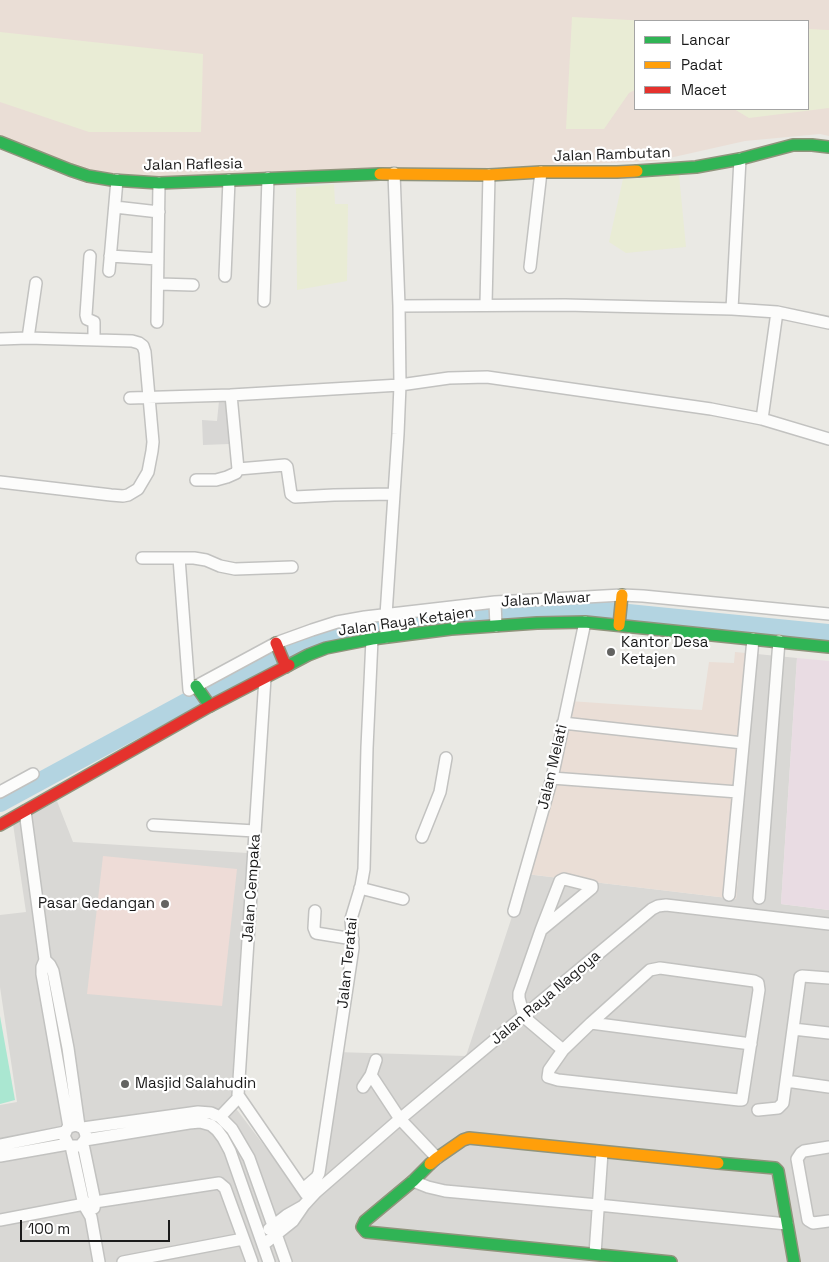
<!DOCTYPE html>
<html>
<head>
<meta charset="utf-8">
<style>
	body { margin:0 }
	#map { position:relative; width:829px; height:1262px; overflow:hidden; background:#eae9e4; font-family:"Space Grotesk",sans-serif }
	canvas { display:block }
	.legend { position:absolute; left:634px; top:20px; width:175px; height:90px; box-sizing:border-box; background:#fff; border:1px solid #a4a4a4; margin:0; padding:6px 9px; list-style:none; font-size:15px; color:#1b1b1b }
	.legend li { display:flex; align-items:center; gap:10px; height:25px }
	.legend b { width:25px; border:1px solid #a4a4a4 }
	.scale { position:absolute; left:20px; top:1220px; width:150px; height:22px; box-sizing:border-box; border:2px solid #1b1b1b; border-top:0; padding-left:6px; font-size:15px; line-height:18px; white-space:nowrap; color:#1b1b1b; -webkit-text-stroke:4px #fff; paint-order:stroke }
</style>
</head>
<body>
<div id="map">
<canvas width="829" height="1262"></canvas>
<ul class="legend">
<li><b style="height:6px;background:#30b455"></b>Lancar</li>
<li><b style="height:6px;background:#ff9f0a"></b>Padat</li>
<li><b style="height:6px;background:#e5322d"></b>Macet</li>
</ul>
<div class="scale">100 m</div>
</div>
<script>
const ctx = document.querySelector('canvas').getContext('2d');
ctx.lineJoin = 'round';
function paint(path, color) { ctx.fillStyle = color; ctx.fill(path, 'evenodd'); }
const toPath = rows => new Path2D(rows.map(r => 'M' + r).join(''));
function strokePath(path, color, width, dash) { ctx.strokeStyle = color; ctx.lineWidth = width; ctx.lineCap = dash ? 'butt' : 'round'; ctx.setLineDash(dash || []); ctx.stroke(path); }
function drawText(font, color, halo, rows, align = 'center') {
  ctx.font = font + ' "Space Grotesk",sans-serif'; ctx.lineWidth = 4.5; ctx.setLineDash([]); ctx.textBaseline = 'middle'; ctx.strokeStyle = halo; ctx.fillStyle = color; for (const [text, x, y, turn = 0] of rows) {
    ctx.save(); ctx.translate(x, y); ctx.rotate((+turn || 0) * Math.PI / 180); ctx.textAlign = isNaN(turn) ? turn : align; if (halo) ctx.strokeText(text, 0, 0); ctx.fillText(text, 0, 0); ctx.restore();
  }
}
paint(toPath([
	[757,654,797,658,781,904,829,910,829,1262,0,1262,0,1105,17,1102,0,987,0,915,26,912,13,824,57,801,73,842,247,853,231,1102,298,1190,315,1179,336,1052,466,1056,526,874,736,899]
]), '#d9d8d5');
paint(toPath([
	[103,856,237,869,222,1006,87,994]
]), '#eedcd7');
paint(toPath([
	[797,658,829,661,829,910,781,904]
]), '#e9dce3');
paint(toPath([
	[219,401,227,402,229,444,203,445,202,420,217,421]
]), '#d8d7d5');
paint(toPath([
	[0,0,829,0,829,136,820,134,745,141,656,161,249,178,130,177,68,165,0,136],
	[635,21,808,21,808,109,635,109],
	[735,652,757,654,736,899,526,874,569,701,702,710,709,662,734,663]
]), '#eaded6');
paint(toPath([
	[572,17,649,21,635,21,635,90,629,93,604,129,566,129],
	[808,29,829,30,829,108,749,118,734,109,808,109],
	[0,32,203,54,201,132,89,132,0,102],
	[679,175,686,247,626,253,609,242,623,179],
	[334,184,335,204,348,204,347,281,297,290,296,188]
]), '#e9ecd5');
paint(toPath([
	[0,1016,15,1100,0,1104]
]), '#aae7d1');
strokePath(toPath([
	[0,803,214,687,331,637,506,614,588,609,829,633]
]), '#b3d4e1', 18);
const street = toPath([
	[115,207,159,212],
	[90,256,86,315,87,319,94,322,94,340],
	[110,256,158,259],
	[530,267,541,172],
	[109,271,117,180],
	[225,276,229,180],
	[159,284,193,285],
	[264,301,268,178],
	[486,304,489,175],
	[399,306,565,305,732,309,777,312,829,323],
	[732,309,740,159],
	[157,322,159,183],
	[28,338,36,283],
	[0,339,28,338,132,341,139,343,143,346,145,352,153,442,152,451,148,472,138,489,128,495,123,496,111,495,0,482],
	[231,395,238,469],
	[130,398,231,395,400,385,449,378,487,377,711,409,762,419,829,439],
	[762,419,777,312],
	[238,469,285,465,287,467,291,494,295,497,334,495,394,494],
	[196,480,216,480,227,477,236,473,238,469],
	[142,558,194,558,206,560,220,566,235,569,292,567],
	[179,558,189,690,276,643,312,630,337,622,365,617,495,602,622,595,643,596,829,614],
	[495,602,496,626],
	[386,637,386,615,398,434,400,385,399,306,394,173],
	[265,678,238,1095,306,1194],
	[563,723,743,743],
	[552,778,738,792],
	[0,792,33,774],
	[25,811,45,960,42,967,42,974,69,1127],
	[153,825,255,831],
	[422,837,440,792,446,758],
	[360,888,403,899],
	[729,895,753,639],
	[759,898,779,641],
	[315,911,314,928,316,933,353,939],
	[514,911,552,778,585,622],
	[541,930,560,881,564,879,592,886,592,888,541,930,519,993,519,998,524,1017,563,1050],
	[45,960,50,965,53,971,68,1048,79,1126],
	[660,968,754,981,758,983,759,990,742,1100,739,1100,558,1080,548,1077,549,1070,563,1050,591,1023,650,970,660,968],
	[591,1023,751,1044],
	[793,1029,829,1033],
	[371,1075,400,1119,437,1158],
	[786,1081,829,1087],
	[363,1087,371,1075,376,1060],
	[758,1110,778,1108,783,1103,800,977,802,976,829,978],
	[220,1117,239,1097],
	[83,1128,198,1112,211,1113,220,1117,232,1129,249,1158,286,1262],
	[85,1140,189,1123,200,1122,211,1125,217,1130,223,1138,230,1151,269,1262],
	[83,1144,95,1202,94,1208],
	[0,1145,65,1132],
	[71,1146,84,1205,91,1217,99,1262],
	[829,1147,804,1151,801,1153,797,1159,808,1220,813,1223,829,1221],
	[0,1156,68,1144,71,1146,80,1146,85,1140,86,1136,85,1132,83,1128,76,1125,69,1127,67,1129,64,1136,68,1144],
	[413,1181,428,1187,445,1191,598,1205,787,1224],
	[303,1189,317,1177,319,1173,353,948,351,919,361,886,364,869,367,748,372,639],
	[0,1220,95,1202,219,1183,225,1188,252,1262],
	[269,1229,287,1215,303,1206],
	[263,1245,293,1221,304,1205,316,1192,400,1119,652,909,658,906,666,905,829,924],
	[595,1254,602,1152],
	[123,1262,243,1239]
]);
const fast = toPath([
	[0,142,70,170,88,176,112,180,159,183,380,174],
	[637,171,696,167,740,159,793,145,812,145,829,147],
	[289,665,308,655,326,648,372,639,451,629,537,623,585,622,829,647],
	[196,686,210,706],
	[718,1163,775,1168,778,1171,794,1262],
	[430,1164,413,1181,365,1221,362,1227,366,1232,671,1262]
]);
const slow = toPath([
	[380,174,489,175,541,172,617,172,637,171],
	[619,625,622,595],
	[430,1164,437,1158,463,1140,469,1138,718,1163]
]);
const jam = toPath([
	[276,643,286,667],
	[0,825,210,706,289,665]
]);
strokePath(street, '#c2c2c0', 14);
strokePath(fast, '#90947c', 14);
strokePath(slow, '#90947c', 14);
strokePath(jam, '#90947c', 14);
strokePath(street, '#fcfcfb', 11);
strokePath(fast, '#30b455', 11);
strokePath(slow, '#ff9f0a', 11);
strokePath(jam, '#e5322d', 11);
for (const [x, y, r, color] of [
	[611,652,5,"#636361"],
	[165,904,5,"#636361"],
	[125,1084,5,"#636361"]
]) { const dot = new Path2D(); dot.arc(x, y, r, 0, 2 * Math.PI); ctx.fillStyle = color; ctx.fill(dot); strokePath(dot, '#fff', 2); }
drawText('15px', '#1b1b1b', '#fff', [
	["Jalan Rambutan",612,155,-2],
	["Jalan Raflesia",193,165,-1],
	["Jalan Mawar",546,600,-3],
	["Jalan Raya Ketajen",406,622,-8],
	["Jalan Melati",553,767,-77],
	["Jalan Cempaka",252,888,-86],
	["Jalan Teratai",348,963,-84],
	["Jalan Raya Nagoya",546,998,-40]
]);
drawText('15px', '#1b1b1b', '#fff', [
	["Kantor Desa",621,643],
	["Ketajen",621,660],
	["Pasar Gedangan",155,904,"right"],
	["Masjid Salahudin",135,1084]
], 'left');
</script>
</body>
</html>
